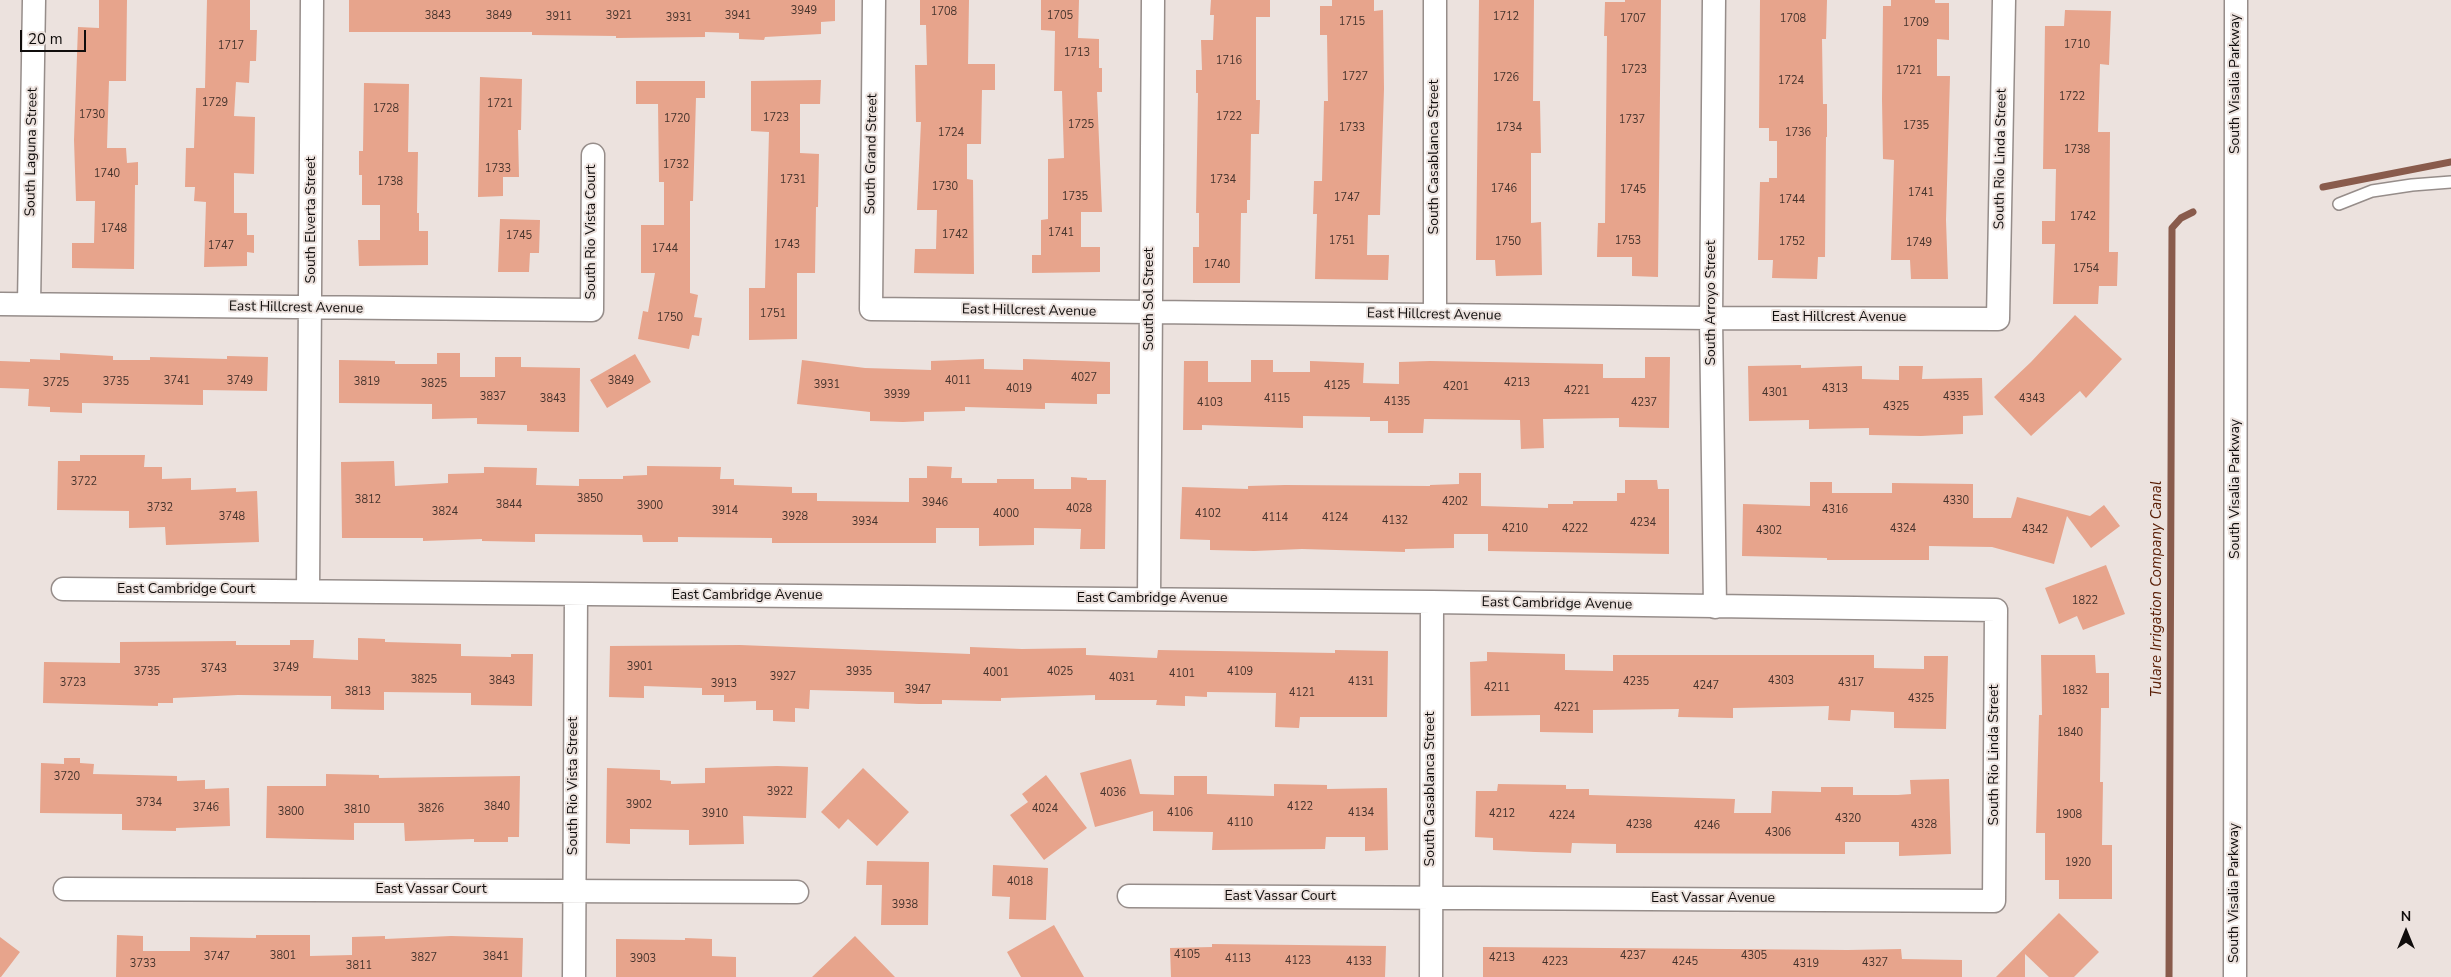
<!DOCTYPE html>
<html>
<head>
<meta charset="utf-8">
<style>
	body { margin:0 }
	#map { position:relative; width:2451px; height:977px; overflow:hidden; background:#ece2de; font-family:"Nunito Sans",sans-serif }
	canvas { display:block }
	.north { position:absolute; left:2381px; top:907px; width:50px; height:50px; -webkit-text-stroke:4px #ece2de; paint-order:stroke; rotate:0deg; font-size:14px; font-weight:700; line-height:20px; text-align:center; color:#100d0c }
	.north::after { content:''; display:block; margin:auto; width:18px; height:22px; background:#100d0c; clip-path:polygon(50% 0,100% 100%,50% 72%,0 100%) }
	.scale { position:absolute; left:20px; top:30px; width:66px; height:22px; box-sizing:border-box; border:2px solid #100d0c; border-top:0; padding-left:6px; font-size:15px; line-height:18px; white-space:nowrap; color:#100d0c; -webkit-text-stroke:4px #ece2de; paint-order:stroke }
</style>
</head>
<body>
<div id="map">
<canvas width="2451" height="977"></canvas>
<div class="north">N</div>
<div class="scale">20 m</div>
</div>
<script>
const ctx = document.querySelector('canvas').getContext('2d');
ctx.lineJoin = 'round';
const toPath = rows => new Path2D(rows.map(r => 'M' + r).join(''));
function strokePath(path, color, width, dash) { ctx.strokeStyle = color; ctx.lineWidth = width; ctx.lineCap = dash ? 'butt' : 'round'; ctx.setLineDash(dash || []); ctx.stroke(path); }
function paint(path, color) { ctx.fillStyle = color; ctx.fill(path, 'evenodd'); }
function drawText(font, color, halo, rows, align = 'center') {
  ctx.font = font + ' "Nunito Sans",sans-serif'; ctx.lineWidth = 4; ctx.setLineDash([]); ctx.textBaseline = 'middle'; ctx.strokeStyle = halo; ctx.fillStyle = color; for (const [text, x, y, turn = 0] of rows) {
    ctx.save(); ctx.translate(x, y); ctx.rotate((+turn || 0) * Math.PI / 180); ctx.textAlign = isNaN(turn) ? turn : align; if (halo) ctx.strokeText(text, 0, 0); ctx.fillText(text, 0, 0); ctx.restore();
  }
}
strokePath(toPath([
	[2323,187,2451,162],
	[2169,977,2172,228,2181,218,2193,212]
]), '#895b4c', 7);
paint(toPath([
	[99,0,127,0,126,81,109,81,107,148,126,148,127,163,138,162,138,185,135,185,134,269,72,268,72,243,94,243,95,201,76,201,74,140,78,27,99,28],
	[207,0,250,0,250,30,257,30,256,61,250,61,249,83,236,82,234,116,255,117,254,174,234,173,234,213,247,213,247,235,254,235,254,253,247,252,247,266,204,267,206,202,194,201,195,187,185,187,186,148,194,148,196,88,205,88],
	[349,0,835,0,835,21,821,22,821,34,765,37,764,40,739,39,739,33,705,32,705,37,616,38,616,36,532,35,532,32,349,32],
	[920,0,969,0,968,64,995,64,995,90,982,90,981,144,967,144,967,179,973,180,974,274,914,273,915,249,936,249,937,210,917,210,921,122,916,122,915,65,927,65,926,25,920,25],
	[1041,0,1079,0,1078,38,1099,39,1099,68,1102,68,1102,92,1097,92,1102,212,1081,212,1081,247,1100,247,1100,272,1032,273,1032,255,1041,255,1041,220,1048,219,1048,159,1064,158,1062,91,1054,91,1055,31,1041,30],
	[1211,0,1270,0,1270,17,1256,17,1256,100,1260,100,1259,134,1251,134,1250,200,1247,200,1247,213,1241,213,1240,283,1193,283,1193,247,1199,247,1199,213,1196,213,1198,93,1196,93,1196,70,1202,70,1201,40,1213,40,1214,15,1210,15],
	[1332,0,1374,0,1374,11,1383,10,1384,89,1380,215,1368,215,1367,255,1389,255,1388,280,1315,279,1317,214,1313,214,1314,181,1322,181,1324,101,1328,101,1327,35,1320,35,1320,6,1332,6],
	[1479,0,1534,0,1533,101,1540,101,1541,153,1531,153,1531,223,1541,222,1542,275,1496,276,1495,260,1476,260],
	[1625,0,1661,0,1658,277,1632,276,1632,257,1597,257,1598,223,1605,223,1607,36,1604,36,1605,2,1625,2],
	[1760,0,1827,0,1826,39,1822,39,1823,104,1827,104,1827,137,1826,137,1825,257,1818,257,1817,279,1772,278,1773,260,1758,260,1760,182,1769,182,1769,178,1777,178,1777,141,1769,141,1769,128,1759,128],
	[1891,0,1935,0,1935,3,1949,3,1949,40,1937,39,1937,76,1950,76,1946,220,1948,279,1911,279,1910,260,1891,260,1894,160,1883,159,1882,99,1883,6,1891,6],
	[2065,10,2111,11,2109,65,2100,64,2098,132,2110,132,2109,252,2118,252,2117,286,2099,286,2098,304,2053,304,2055,244,2042,244,2042,221,2055,221,2056,169,2043,169,2045,26,2064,26],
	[480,77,522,79,521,130,518,130,519,177,503,177,503,196,478,197],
	[821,80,820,104,800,104,800,153,819,154,818,207,816,207,815,273,797,273,797,339,749,340,749,288,765,288,769,132,751,131,751,81],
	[636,81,705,81,705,98,696,98,693,201,690,201,690,293,698,295,694,317,702,318,699,336,692,335,689,349,638,339,643,311,648,312,655,273,641,273,641,225,664,225,664,182,659,182,658,104,636,104],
	[364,83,409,84,408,152,418,152,417,213,419,213,419,231,428,231,428,265,359,266,358,240,380,240,380,205,362,205,362,175,359,175,359,151,363,151],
	[500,219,540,220,539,253,530,253,529,272,498,272],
	[2075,315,2122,359,2086,398,2080,391,2031,436,1994,397,2031,362],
	[60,353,113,356,113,360,150,360,150,357,227,359,227,356,268,357,267,391,203,390,203,405,82,403,82,413,50,412,50,407,28,406,29,389,0,388,0,361,30,362,30,359,60,360],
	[437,353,460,353,460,377,495,377,495,357,521,357,521,367,580,368,579,432,527,431,527,425,477,424,477,418,432,419,432,404,339,403,339,360,395,361,395,364,437,364],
	[635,354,651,382,607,408,590,380],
	[1645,357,1670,357,1669,428,1619,427,1619,418,1543,419,1544,448,1521,449,1520,420,1424,419,1423,433,1388,433,1388,421,1370,421,1370,417,1303,416,1303,428,1202,425,1202,430,1183,430,1184,361,1208,361,1208,382,1251,382,1251,360,1273,360,1273,372,1310,372,1310,361,1364,363,1363,383,1399,384,1399,362,1430,361,1603,364,1603,378,1645,378],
	[984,359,984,369,1023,370,1023,359,1110,362,1110,394,1097,394,1097,404,1045,403,1045,409,965,407,965,411,924,412,924,421,903,422,870,421,870,412,797,404,802,360,865,368,931,370,931,361],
	[1801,365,1801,368,1862,366,1862,379,1899,380,1899,366,1923,366,1922,379,1982,378,1983,415,1963,416,1963,434,1921,436,1869,435,1869,428,1809,429,1809,420,1749,421,1748,366],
	[80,455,145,455,144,467,162,467,162,479,191,478,191,490,236,488,236,492,257,491,259,542,166,545,165,527,129,528,129,511,57,510,58,461,80,461],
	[394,461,395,486,448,483,448,474,484,473,484,467,537,468,536,485,579,486,579,479,623,479,623,476,647,475,647,466,721,467,720,479,734,479,734,485,792,487,792,493,817,493,817,501,909,502,909,478,927,478,927,466,952,467,951,478,962,478,962,483,997,483,997,479,1034,479,1034,489,1071,489,1071,477,1087,478,1087,480,1106,480,1105,549,1080,549,1081,529,1034,528,1034,545,979,546,979,528,936,528,936,543,772,543,772,538,678,537,678,542,643,542,642,535,535,534,535,542,482,541,482,539,423,541,423,538,342,538,341,462],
	[1459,473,1481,473,1481,506,1548,508,1548,504,1573,504,1573,501,1617,501,1617,493,1625,493,1625,480,1657,480,1658,489,1669,489,1669,554,1488,551,1488,534,1454,534,1454,548,1405,549,1405,552,1302,549,1254,551,1210,550,1210,540,1180,539,1182,487,1248,489,1248,486,1285,485,1430,486,1430,485,1459,484],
	[1810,482,1832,482,1832,493,1892,493,1892,483,1973,484,1973,518,2011,518,2017,497,2090,516,2104,505,2120,526,2091,548,2067,516,2054,564,1992,547,1929,546,1929,560,1827,560,1827,558,1742,556,1743,504,1810,506],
	[2106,565,2125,614,2083,630,2077,616,2059,624,2045,588],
	[358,638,385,639,385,642,461,644,461,656,511,657,511,654,533,654,532,706,471,705,471,693,384,692,384,710,331,709,331,696,238,695,173,698,173,703,158,703,158,706,43,703,44,662,120,663,120,642,236,641,236,645,290,645,290,640,314,640,313,658,358,660],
	[740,645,970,654,970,647,1022,649,1086,648,1086,655,1157,658,1158,650,1335,653,1335,650,1388,651,1387,717,1300,717,1299,728,1275,727,1276,693,1207,692,1207,697,1185,696,1185,706,1156,705,1157,700,1095,700,1095,695,1001,698,1001,701,942,700,942,704,919,704,894,703,894,692,810,690,809,709,795,708,795,722,773,721,773,710,756,710,756,701,724,702,724,695,702,695,702,688,644,686,644,698,609,697,610,646],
	[1487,652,1565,654,1565,670,1613,671,1613,655,1874,655,1874,668,1924,669,1924,656,1948,656,1946,729,1894,728,1894,712,1851,710,1850,721,1828,720,1829,706,1733,708,1733,718,1678,717,1679,709,1593,710,1593,733,1540,732,1540,715,1471,716,1470,662,1487,661],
	[2041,655,2095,655,2096,673,2109,673,2109,708,2101,708,2100,782,2103,782,2102,845,2112,845,2112,899,2059,899,2059,880,2045,880,2045,833,2036,833,2039,715,2042,715],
	[64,758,80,758,80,763,94,764,93,774,177,776,177,781,205,780,205,789,229,788,230,826,176,828,176,831,122,830,122,814,40,813,41,763,64,764],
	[1131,759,1140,794,1174,795,1174,776,1207,776,1207,794,1274,796,1274,784,1327,785,1327,789,1387,788,1388,850,1365,851,1365,837,1326,837,1325,849,1212,850,1213,832,1153,831,1153,811,1095,827,1080,773],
	[777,766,808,767,806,818,743,816,744,844,689,845,689,830,630,829,630,844,606,843,607,768,660,770,660,780,671,781,671,784,705,783,705,768],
	[863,768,909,812,877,846,848,819,839,829,821,812],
	[326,774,379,775,379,778,520,776,519,837,508,837,508,842,474,842,474,839,405,841,404,823,354,823,354,840,266,838,267,786,326,786],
	[1046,775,1087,828,1044,860,1010,815,1028,802,1022,794],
	[1949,779,1951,854,1899,856,1899,842,1845,842,1845,854,1616,853,1616,844,1572,843,1571,853,1535,852,1493,850,1493,838,1475,837,1476,791,1497,791,1498,784,1566,785,1566,789,1589,789,1589,795,1735,799,1734,813,1771,813,1772,791,1821,792,1821,787,1853,787,1853,795,1898,795,1911,794,1910,780],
	[867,861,929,862,928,925,881,925,882,885,866,885],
	[993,865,1048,868,1046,920,1009,919,1010,897,992,896],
	[2059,913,2099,952,2074,977,2049,977,2025,954,2025,977,1996,977],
	[1054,925,1084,977,1021,977,1007,952],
	[117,935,143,936,143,951,190,951,190,937,256,938,256,935,310,935,310,956,352,955,352,937,385,936,385,939,451,936,523,938,522,977,116,977],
	[855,936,895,977,812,977],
	[0,937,20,952,1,977,0,977],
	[685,938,712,939,712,956,736,957,736,977,616,977,616,939,685,940],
	[1212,944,1386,946,1385,977,1171,977,1170,948,1212,947],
	[1483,947,1848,950,1901,949,1902,959,1962,960,1962,977,1483,977]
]), '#e7a48c');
const service = toPath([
	[2339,204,2372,191,2412,185,2451,182]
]);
const minor = toPath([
	[874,0,871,309,1711,318,1998,319,2004,0],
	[1435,0,1435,314],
	[1714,0,1711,318,1715,607],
	[0,304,592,310,593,155],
	[29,304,34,0],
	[63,589,1432,602,1996,610,1994,901,1129,896],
	[308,591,312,0],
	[1149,599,1153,0],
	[65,889,797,892],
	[574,977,576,594],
	[1431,977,1432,602],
	[2235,977,2236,0]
]);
strokePath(service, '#968d8a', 14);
strokePath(minor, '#968d8a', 25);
strokePath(service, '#fff', 11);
strokePath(minor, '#fff', 22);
drawText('11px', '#46332c', null, [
	["3949",804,11],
	["1708",944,12],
	["3843",438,16],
	["3849",499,16],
	["3921",619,16],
	["3941",738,16],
	["1705",1060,16],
	["3911",559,17],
	["1712",1506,17],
	["3931",679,18],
	["1707",1633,19],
	["1708",1793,19],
	["1715",1352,22],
	["1709",1916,23],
	["1710",2077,45],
	["1717",231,46],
	["1713",1077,53],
	["1716",1229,61],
	["1723",1634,70],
	["1721",1909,71],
	["1727",1355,77],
	["1726",1506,78],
	["1724",1791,81],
	["1722",2072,97],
	["1729",215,103],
	["1721",500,104],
	["1728",386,109],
	["1730",92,115],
	["1722",1229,117],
	["1723",776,118],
	["1720",677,119],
	["1737",1632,120],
	["1725",1081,125],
	["1735",1916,126],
	["1733",1352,128],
	["1734",1509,128],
	["1724",951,133],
	["1736",1798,133],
	["1738",2077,150],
	["1732",676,165],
	["1733",498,169],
	["1740",107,174],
	["1731",793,180],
	["1734",1223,180],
	["1738",390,182],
	["1730",945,187],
	["1746",1504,189],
	["1745",1633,190],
	["1741",1921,193],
	["1735",1075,197],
	["1747",1347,198],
	["1744",1792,200],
	["1742",2083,217],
	["1748",114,229],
	["1741",1061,233],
	["1742",955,235],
	["1745",519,236],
	["1751",1342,241],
	["1753",1628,241],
	["1750",1508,242],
	["1752",1792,242],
	["1749",1919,243],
	["1743",787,245],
	["1747",221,246],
	["1744",665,249],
	["1740",1217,265],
	["1754",2086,269],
	["1751",773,314],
	["1750",670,318],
	["4027",1084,378],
	["3741",177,381],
	["3749",240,381],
	["3849",621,381],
	["4011",958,381],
	["3735",116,382],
	["3819",367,382],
	["3725",56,383],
	["4213",1517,383],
	["3825",434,384],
	["3931",827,385],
	["4125",1337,386],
	["4201",1456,387],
	["4019",1019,389],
	["4313",1835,389],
	["4221",1577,391],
	["4301",1775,393],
	["3939",897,395],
	["3837",493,397],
	["4335",1956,397],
	["3843",553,399],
	["4115",1277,399],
	["4343",2032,399],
	["4135",1397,402],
	["4103",1210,403],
	["4237",1644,403],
	["4325",1896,407],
	["3722",84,482],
	["3850",590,499],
	["3812",368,500],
	["4330",1956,501],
	["4202",1455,502],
	["3946",935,503],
	["3844",509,505],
	["3900",650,506],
	["3732",160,508],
	["4028",1079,509],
	["4316",1835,510],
	["3914",725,511],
	["3824",445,512],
	["4000",1006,514],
	["4102",1208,514],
	["3748",232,517],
	["3928",795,517],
	["4114",1275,518],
	["4124",1335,518],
	["4132",1395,521],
	["3934",865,522],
	["4234",1643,523],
	["4210",1515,529],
	["4222",1575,529],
	["4324",1903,529],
	["4342",2035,530],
	["4302",1769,531],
	["1822",2085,601],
	["3901",640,667],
	["3749",286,668],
	["3743",214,669],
	["3735",147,672],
	["3935",859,672],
	["4025",1060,672],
	["4109",1240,672],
	["4001",996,673],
	["4101",1182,674],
	["3927",783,677],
	["4031",1122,678],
	["3825",424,680],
	["3843",502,681],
	["4303",1781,681],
	["4131",1361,682],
	["4235",1636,682],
	["3723",73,683],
	["4317",1851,683],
	["3913",724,684],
	["4247",1706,686],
	["4211",1497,688],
	["3947",918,690],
	["1832",2075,691],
	["3813",358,692],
	["4121",1302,693],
	["4325",1921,699],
	["4221",1567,708],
	["1840",2070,733],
	["3720",67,777],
	["3922",780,792],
	["4036",1113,793],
	["3734",149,803],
	["3902",639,805],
	["3840",497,807],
	["4122",1300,807],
	["3746",206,808],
	["3826",431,809],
	["4024",1045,809],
	["3810",357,810],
	["3800",291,812],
	["4106",1180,813],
	["4134",1361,813],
	["3910",715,814],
	["4212",1502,814],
	["1908",2069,815],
	["4224",1562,816],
	["4320",1848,819],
	["4110",1240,823],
	["4238",1639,825],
	["4328",1924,825],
	["4246",1707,826],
	["4306",1778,833],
	["1920",2078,863],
	["4018",1020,882],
	["3938",905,905],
	["4105",1187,955],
	["3801",283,956],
	["4237",1633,956],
	["4305",1754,956],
	["3747",217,957],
	["3841",496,957],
	["3827",424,958],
	["4213",1502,958],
	["3903",643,959],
	["4113",1238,959],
	["4123",1298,961],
	["4133",1359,962],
	["4223",1555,962],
	["4245",1685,962],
	["4327",1875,963],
	["3733",143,964],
	["4319",1806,964],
	["3811",359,966]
]);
drawText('14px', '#100d0c', '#ece2de', [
	["South Visalia Parkway",2236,84,-90],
	["South Laguna Street",32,152,-89],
	["South Grand Street",872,154,-89],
	["South Casablanca Street",1435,157,-90],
	["South Rio Linda Street",2001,159,-89],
	["South Elverta Street",312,220,-90],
	["South Rio Vista Court",592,232,-90],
	["South Sol Street",1150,299,-90],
	["South Arroyo Street",1712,303,-90],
	["East Hillcrest Avenue",296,308,1],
	["East Hillcrest Avenue",1029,311,1],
	["East Hillcrest Avenue",1434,315,1],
	["East Hillcrest Avenue",1839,318],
	["South Visalia Parkway",2236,489,-90],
	["East Cambridge Court",186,590],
	["East Cambridge Avenue",747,596],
	["East Cambridge Avenue",1152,599],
	["East Cambridge Avenue",1557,604,1],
	["South Rio Linda Street",1995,755,-90],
	["South Rio Vista Street",574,786,-90],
	["South Casablanca Street",1431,789,-90],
	["East Vassar Court",431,890],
	["South Visalia Parkway",2235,893,-90],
	["East Vassar Court",1280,897],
	["East Vassar Avenue",1713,899]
]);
drawText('italic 15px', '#581d04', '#ece2de', [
	["Tulare Irrigation Company Canal",2157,589,-90]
]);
</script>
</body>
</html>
